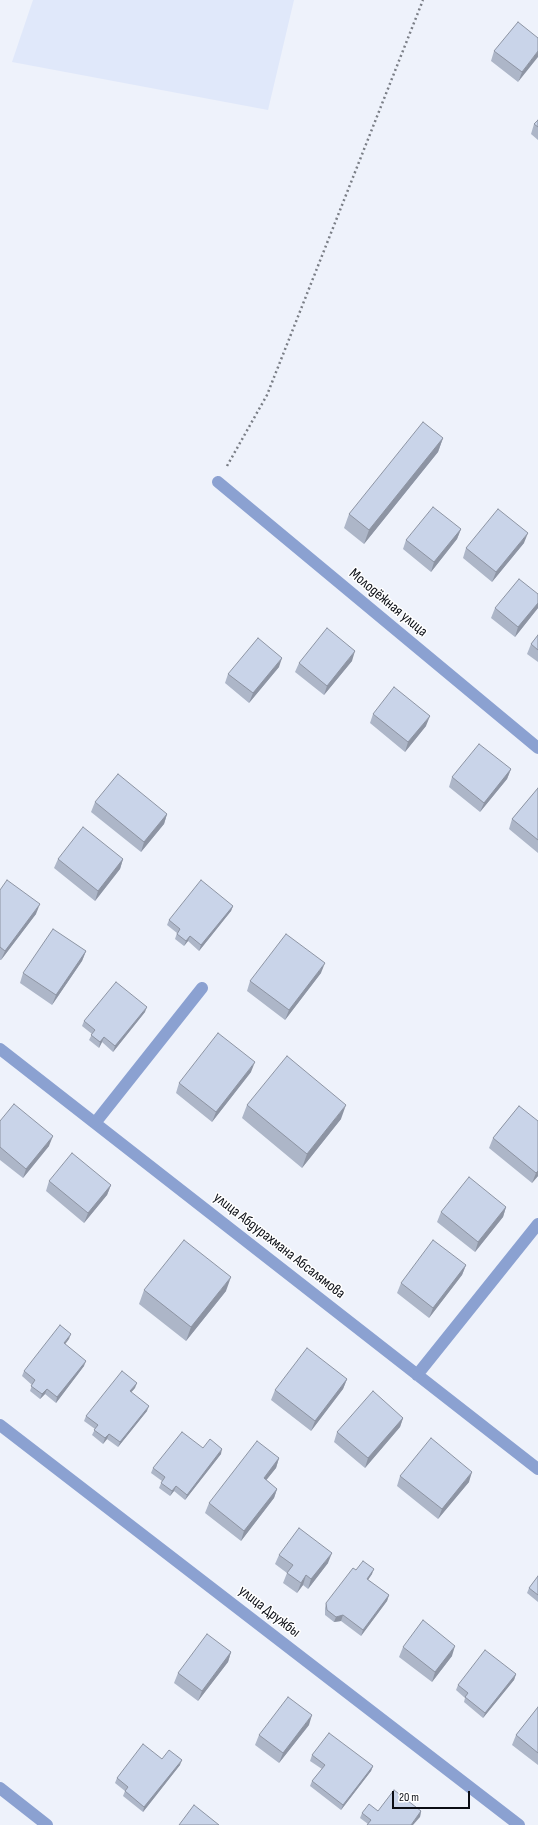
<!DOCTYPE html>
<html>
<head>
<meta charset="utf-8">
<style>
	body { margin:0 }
	#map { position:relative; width:538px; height:1825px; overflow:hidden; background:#eef2fb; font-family:"Sofia Sans Condensed",sans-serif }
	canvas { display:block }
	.scale { position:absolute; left:392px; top:1791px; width:78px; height:18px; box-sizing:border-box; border:2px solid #0a0d14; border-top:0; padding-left:5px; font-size:12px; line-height:14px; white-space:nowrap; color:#0a0d14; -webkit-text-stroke:3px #fff; paint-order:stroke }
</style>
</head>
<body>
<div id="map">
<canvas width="538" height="1825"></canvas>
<div class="scale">20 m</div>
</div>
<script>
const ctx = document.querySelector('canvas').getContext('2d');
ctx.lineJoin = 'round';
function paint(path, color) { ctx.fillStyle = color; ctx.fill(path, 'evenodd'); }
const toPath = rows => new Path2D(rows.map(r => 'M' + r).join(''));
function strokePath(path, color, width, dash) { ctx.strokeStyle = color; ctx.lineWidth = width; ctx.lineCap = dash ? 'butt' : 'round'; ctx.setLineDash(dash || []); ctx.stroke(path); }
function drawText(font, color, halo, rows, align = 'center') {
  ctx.font = font + ' "Sofia Sans Condensed",sans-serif'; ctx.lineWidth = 3; ctx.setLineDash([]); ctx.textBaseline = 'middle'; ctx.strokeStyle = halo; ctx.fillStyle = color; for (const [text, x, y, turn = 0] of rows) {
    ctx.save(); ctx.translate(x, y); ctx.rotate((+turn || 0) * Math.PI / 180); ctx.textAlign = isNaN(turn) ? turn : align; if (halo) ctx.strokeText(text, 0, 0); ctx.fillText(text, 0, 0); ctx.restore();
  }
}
paint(toPath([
	[33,0,294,0,268,110,12,62]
]), '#e0e8fa');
strokePath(toPath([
	[227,466,267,395,423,0]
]), '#7a7e86', 2.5, [2, 3]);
strokePath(toPath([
	[218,482,538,748],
	[0,1049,538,1469],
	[95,1123,202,988],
	[417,1375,538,1224],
	[0,1425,519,1825],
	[0,1788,47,1825]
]), '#8ba1d1', 12);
paint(toPath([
	[538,38,518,82,491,61,494,51],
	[538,120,538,140,531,134,534,124],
	[443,438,438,452,364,544,344,528,349,514],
	[461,529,457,539,431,572,403,549,406,540],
	[524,543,492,582,463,558,466,548],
	[538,594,538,608,515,637,491,618,495,608],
	[538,635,538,662,527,654,531,644],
	[352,661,324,695,295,672,299,663],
	[279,667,249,703,225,683,228,674],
	[373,714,426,726,405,752,370,723],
	[511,769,507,779,480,812,449,787,452,777],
	[538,788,538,853,509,829,512,819],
	[95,802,167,814,164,824,141,852,91,812],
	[58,859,123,859,120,869,95,901,54,868],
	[0,890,36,914,1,960,0,960],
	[233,906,231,911,199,951,188,941,184,946,175,939,177,933,167,925,169,920],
	[86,951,82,961,52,1005,20,983,23,973],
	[321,973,285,1020,247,991,250,981],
	[145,1012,113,1052,102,1042,99,1048,89,1040,92,1034,82,1026,84,1021],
	[251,1072,212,1122,176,1093,179,1083],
	[247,1105,341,1119,302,1168,242,1118],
	[519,1106,538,1176,532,1183,489,1148,493,1138],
	[0,1121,49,1146,23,1178,0,1160],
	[49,1181,111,1185,107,1195,84,1223,46,1191],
	[506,1207,503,1217,475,1252,437,1222,441,1212],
	[466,1265,462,1275,429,1318,397,1293,401,1283],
	[144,1290,226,1291,186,1341,139,1304],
	[69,1339,65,1344,84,1366,56,1403,45,1394,40,1399,30,1391,32,1385,22,1376,24,1371],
	[347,1379,343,1389,311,1431,271,1400,275,1390],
	[135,1388,131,1392,147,1411,118,1447,107,1439,103,1444,92,1435,95,1429,84,1421,86,1416],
	[403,1418,400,1427,365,1468,334,1442,337,1432],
	[203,1448,221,1454,185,1500,174,1491,170,1496,159,1488,162,1481,151,1473,153,1468],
	[279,1458,276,1468,266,1480,277,1489,274,1498,241,1541,205,1513,209,1503],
	[400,1476,469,1482,438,1519,397,1486],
	[279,1555,328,1563,308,1589,303,1585,297,1593,283,1583,287,1573,275,1564],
	[356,1570,372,1574,368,1580,389,1595,387,1601,361,1636,341,1621,334,1622,325,1615,325,1608,326,1603],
	[538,1576,538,1602,527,1593,529,1588],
	[403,1647,452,1656,432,1682,399,1657],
	[231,1652,228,1662,198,1701,174,1683,178,1673],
	[516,1674,514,1680,483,1718,464,1702,465,1698,456,1690,458,1685],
	[538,1707,538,1765,512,1745,516,1735],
	[309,1725,279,1763,255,1745,259,1735],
	[312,1755,373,1766,371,1771,341,1810,310,1786,312,1781,322,1769,310,1761],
	[162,1759,180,1765,143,1812,123,1796,125,1791,115,1783,117,1778],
	[378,1811,421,1811,420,1817,368,1824,360,1818,362,1813]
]), '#adb6c8');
paint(toPath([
	[538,51,538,57,518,82,522,72],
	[443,438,438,452,364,544,369,530],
	[461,529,457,539,431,572,434,562],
	[528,533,524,543,492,582,496,572],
	[538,603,538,608,515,637,518,627],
	[355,651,352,661,324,695,327,686],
	[282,658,279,667,249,703,253,693],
	[430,716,426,726,405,752,408,742],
	[511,769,507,779,480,812,484,803],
	[167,814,164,824,141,852,144,842],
	[123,859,120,869,95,901,98,891],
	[40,904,36,914,1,960,5,951],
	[233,906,231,911,199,951,201,945],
	[190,936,188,941,184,946,186,941],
	[86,951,82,961,52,1005,56,995],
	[325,963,321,973,285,1020,289,1010],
	[147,1007,145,1012,113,1052,115,1046],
	[104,1037,102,1042,99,1048,100,1042],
	[255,1062,251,1072,212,1122,216,1112],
	[346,1105,341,1119,302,1168,307,1154],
	[53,1136,49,1146,23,1178,26,1169],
	[538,1171,538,1176,532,1183,536,1173],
	[111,1185,107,1195,84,1223,88,1213],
	[506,1207,503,1217,475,1252,478,1242],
	[466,1265,462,1275,429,1318,433,1308],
	[231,1277,226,1291,186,1341,191,1327],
	[71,1334,69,1339,62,1348,64,1343],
	[86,1361,84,1366,56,1403,57,1397],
	[347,1379,343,1389,311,1431,315,1421],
	[137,1383,135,1388,128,1396,130,1391],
	[47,1389,45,1394,40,1399,42,1394],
	[149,1406,147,1411,118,1447,120,1442],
	[403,1418,400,1427,365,1468,368,1458],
	[109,1434,107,1439,103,1444,105,1438],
	[222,1449,221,1454,185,1500,187,1495],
	[279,1458,276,1468,260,1488,264,1478],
	[472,1472,469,1482,438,1519,442,1509],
	[176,1486,174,1491,170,1496,172,1491],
	[277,1489,274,1498,241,1541,244,1531],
	[332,1553,328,1563,308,1589,311,1579],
	[374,1569,372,1574,365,1584,367,1579],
	[306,1575,303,1585,297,1593,301,1583],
	[389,1595,387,1601,361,1636,363,1630],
	[343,1615,341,1621,334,1622,336,1617],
	[455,1646,452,1656,432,1682,435,1672],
	[231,1652,228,1662,198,1701,202,1691],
	[516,1674,514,1680,483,1718,485,1713],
	[312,1715,309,1725,279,1763,283,1753],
	[182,1760,180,1765,143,1812,144,1807],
	[373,1766,371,1771,341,1810,343,1805],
	[421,1811,420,1817,413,1825,411,1825]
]), '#8d94a3');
const building = toPath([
	[518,22,538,38,538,51,522,72,494,51,518,22],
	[538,120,538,127,534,124,538,120],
	[423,422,443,438,369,530,349,514,423,422],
	[433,507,461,529,434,562,406,540,433,507],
	[498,509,528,533,496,572,466,548,498,509],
	[519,579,538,594,538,603,518,627,495,608,519,579],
	[327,628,355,651,327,686,299,663,327,628],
	[538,635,538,650,531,644,538,635],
	[258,638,282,658,253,693,228,674,258,638],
	[394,687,430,716,408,742,373,714,394,687],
	[479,744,511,769,484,803,452,777,479,744],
	[118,774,167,814,144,842,95,802,118,774],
	[538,788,538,840,512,819,538,788],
	[83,827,123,859,98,891,58,859,83,827],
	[7,880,40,904,5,951,0,947,0,890,7,880],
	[201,880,233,906,201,945,190,936,186,941,177,934,180,929,169,920,201,880],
	[53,929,86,951,56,995,23,973,53,929],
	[286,934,325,963,289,1010,250,981,286,934],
	[116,982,147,1007,115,1046,104,1037,100,1042,91,1035,95,1030,84,1021,116,982],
	[218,1033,255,1062,216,1112,179,1083,218,1033],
	[287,1056,346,1105,307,1154,247,1105,287,1056],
	[14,1104,53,1136,26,1169,0,1147,0,1121,14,1104],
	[519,1106,538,1121,538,1171,536,1173,493,1138,519,1106],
	[72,1153,111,1185,88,1213,49,1181,72,1153],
	[469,1177,506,1207,478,1242,441,1212,469,1177],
	[184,1240,231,1277,191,1327,144,1290,184,1240],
	[433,1240,466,1265,433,1308,401,1283,433,1240],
	[60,1325,71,1334,64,1343,86,1361,57,1397,47,1389,42,1394,31,1386,35,1380,24,1371,60,1325],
	[307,1348,347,1379,315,1421,275,1390,307,1348],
	[122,1371,137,1383,130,1391,149,1406,120,1442,109,1434,105,1438,94,1430,98,1425,86,1416,122,1371],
	[373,1391,403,1418,368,1458,337,1432,373,1391],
	[182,1432,203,1448,210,1439,222,1449,187,1495,176,1486,172,1491,161,1483,165,1477,153,1468,182,1432],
	[431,1438,472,1472,442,1509,400,1476,431,1438],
	[257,1441,279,1458,264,1478,277,1489,244,1531,209,1503,257,1441],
	[299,1528,332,1553,311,1579,306,1575,301,1583,287,1573,293,1565,279,1555,299,1528],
	[363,1561,374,1569,367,1579,389,1595,363,1630,343,1615,336,1617,327,1610,326,1603,353,1568,356,1570,363,1561],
	[538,1576,538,1595,529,1588,538,1576],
	[423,1620,455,1646,435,1672,403,1647,423,1620],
	[207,1634,231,1652,202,1691,178,1673,207,1634],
	[485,1650,516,1674,485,1713,465,1697,468,1693,458,1685,485,1650],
	[288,1697,312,1715,283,1753,259,1735,288,1697],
	[538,1707,538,1753,516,1735,538,1707],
	[329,1733,373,1766,343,1805,312,1781,325,1765,312,1755,329,1733],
	[143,1744,162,1759,169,1750,182,1760,144,1807,125,1791,128,1787,117,1778,143,1744],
	[394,1790,421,1811,411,1825,367,1825,371,1820,362,1813,369,1804,378,1811,394,1790],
	[194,1805,219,1825,179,1825,194,1805]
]);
paint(building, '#c9d4e9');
strokePath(building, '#8d94a3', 1);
drawText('15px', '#0a0d14', '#fff', [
	["Молодёжная улица",388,603,40],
	["улица Абдурахмана Абсалямова",279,1246,38],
	["улица Дружбы",269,1612,38]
]);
</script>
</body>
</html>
